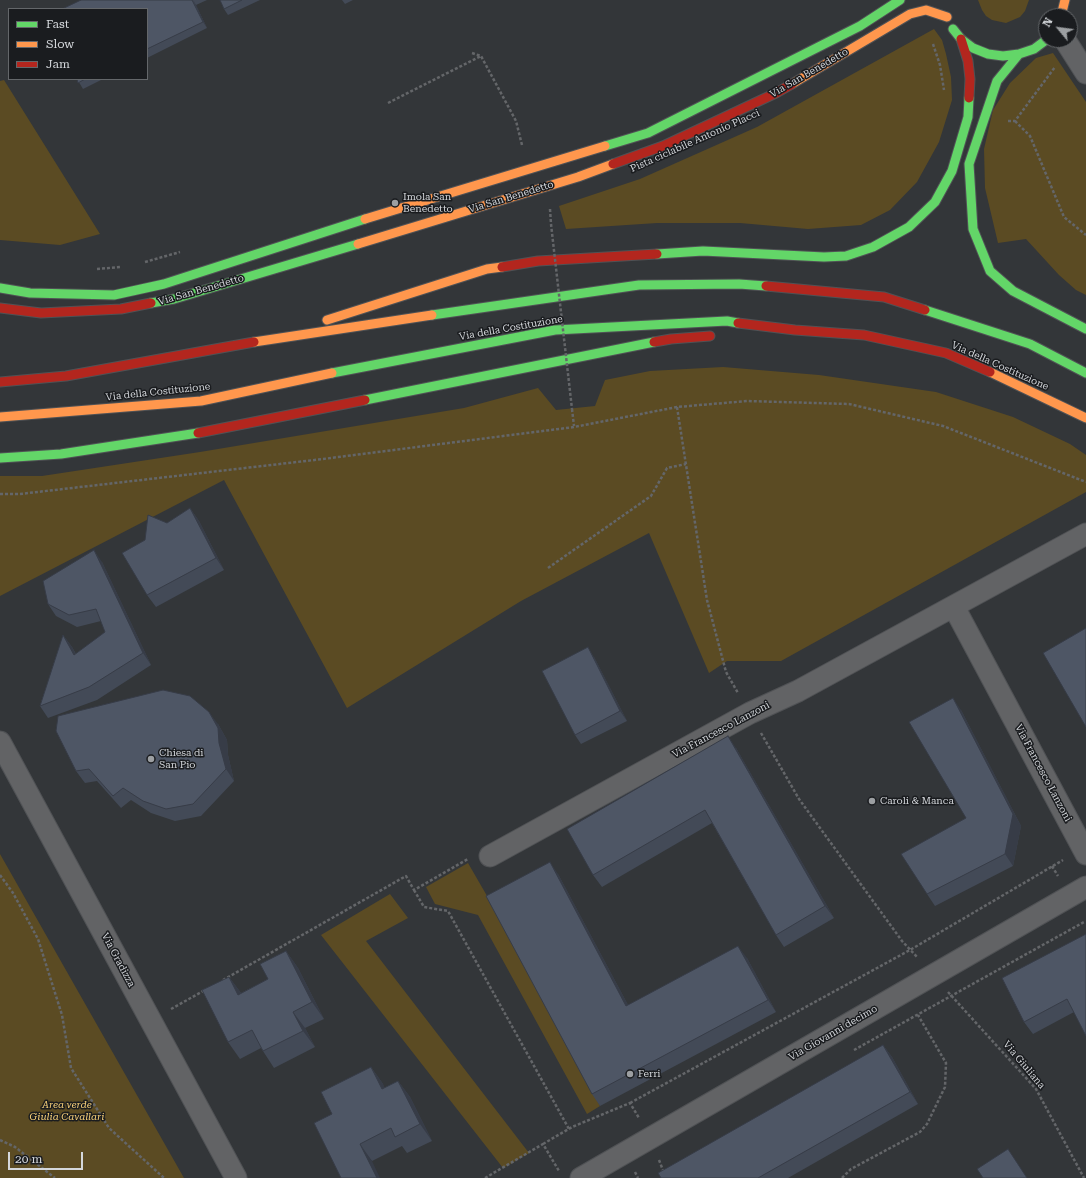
<!DOCTYPE html>
<html>
<head>
<meta charset="utf-8">
<style>
	body { margin:0 }
	#map { position:relative; width:1086px; height:1178px; overflow:hidden; background:#333639; font-family:"Roboto Serif",serif }
	canvas { display:block }
	.legend { position:absolute; left:8px; top:8px; width:140px; height:72px; box-sizing:border-box; background:#1a1c1f; border:1px solid #64676a; margin:0; padding:5px 7px; list-style:none; font-size:12px; color:#d4d7db }
	.legend li { display:flex; align-items:center; gap:8px; height:20px }
	.legend b { width:20px; border:1px solid #64676a }
	.north { position:absolute; left:1038px; top:8px; width:40px; height:40px; box-sizing:border-box; background:#1a1c1f; border:1px solid #64676a; border-radius:50%; rotate:299deg; font-size:11px; font-weight:700; line-height:16px; text-align:center; color:#d4d7db }
	.north::after { content:''; display:block; margin:auto; width:14px; height:18px; background:#9c9fa2; clip-path:polygon(50% 0,100% 100%,50% 72%,0 100%) }
	.scale { position:absolute; left:8px; top:1152px; width:75px; height:18px; box-sizing:border-box; border:2px solid #d4d7db; border-top:0; padding-left:5px; font-size:12px; line-height:14px; white-space:nowrap; color:#d4d7db; -webkit-text-stroke:3px #1a1c1f; paint-order:stroke }
</style>
</head>
<body>
<div id="map">
<canvas width="1086" height="1178"></canvas>
<ul class="legend">
<li><b style="height:5px;background:#63d668"></b>Fast</li>
<li><b style="height:5px;background:#ff974d"></b>Slow</li>
<li><b style="height:5px;background:#b3261e"></b>Jam</li>
</ul>
<div class="north">N</div>
<div class="scale">20 m</div>
</div>
<script>
const ctx = document.querySelector('canvas').getContext('2d');
ctx.lineJoin = 'round';
function paint(path, color) { ctx.fillStyle = color; ctx.fill(path, 'evenodd'); }
const toPath = rows => new Path2D(rows.map(r => 'M' + r).join(''));
function strokePath(path, color, width, dash) { ctx.strokeStyle = color; ctx.lineWidth = width; ctx.lineCap = dash ? 'butt' : 'round'; ctx.setLineDash(dash || []); ctx.stroke(path); }
function drawText(font, color, halo, rows, align = 'center') {
  ctx.font = font + ' "Roboto Serif",serif'; ctx.lineWidth = 3; ctx.setLineDash([]); ctx.textBaseline = 'middle'; ctx.strokeStyle = halo; ctx.fillStyle = color; for (const [text, x, y, turn = 0] of rows) {
    ctx.save(); ctx.translate(x, y); ctx.rotate((+turn || 0) * Math.PI / 180); ctx.textAlign = isNaN(turn) ? turn : align; if (halo) ctx.strokeText(text, 0, 0); ctx.fillText(text, 0, 0); ctx.restore();
  }
}
paint(toPath([
	[978,0,1029,0,1025,11,1020,17,1006,23,992,20,986,16,982,10],
	[934,29,942,40,946,54,951,77,952,100,939,142,917,182,890,210,861,225,808,229,740,223,657,223,566,229,559,206,640,179,757,127],
	[1053,53,1086,102,1086,295,1076,290,1059,275,1026,239,998,243,985,188,984,149,993,110,1010,83,1036,58],
	[4,80,100,234,60,245,0,240,0,81],
	[723,367,819,375,936,392,1013,417,1070,444,1086,455,1086,492,781,661,727,661,709,673,649,533,521,601,347,708,224,480,0,596,0,476,42,476,200,452,464,408,538,388,556,410,595,406,605,380,650,371],
	[0,854,184,1178,0,1178],
	[468,863,494,908,600,1106,587,1114,478,915,435,904,426,887],
	[390,894,408,918,366,941,529,1153,503,1168,321,935]
]), '#5b4b23');
const street = toPath([
	[1065,40,1086,73],
	[954,607,1086,854],
	[0,742,236,1178],
	[490,856,750,713,798,691,1086,534],
	[581,1178,1086,887]
]);
const fast = toPath([
	[953,29,961,39,973,48,988,54,1003,56,1019,54,1034,49,1046,40],
	[1019,54,997,81,969,164,973,229,990,271,1013,291,1086,329],
	[605,146,648,133,860,26,900,0],
	[657,254,703,251,824,257,846,256,873,247,909,227,935,202,952,171,968,117,969,98],
	[0,288,30,293,114,295,164,284,365,219],
	[151,303,174,299,358,244],
	[925,310,1030,344,1086,373],
	[432,315,639,285,739,284,766,286],
	[332,373,555,330,727,321,738,323],
	[365,400,654,342],
	[0,458,61,454,198,433]
]);
const slow = toPath([
	[1061,16,1065,0],
	[792,84,910,14,926,10,947,17],
	[365,219,605,146],
	[358,244,578,177,613,164],
	[327,320,487,269,502,267],
	[254,342,432,315],
	[990,372,1086,418],
	[0,417,201,401,332,373]
]);
const jam = toPath([
	[961,39,968,61,970,79,969,98],
	[613,164,663,146,776,93,792,84],
	[502,267,538,261,657,254],
	[766,286,884,297,925,310],
	[0,308,41,313,121,309,151,303],
	[738,323,795,330,864,335,946,353,990,372],
	[654,342,671,339,710,336],
	[0,382,66,376,254,342],
	[198,433,365,400]
]);
strokePath(street, '#505255', 23);
strokePath(fast, '#505255', 11);
strokePath(slow, '#505255', 11);
strokePath(jam, '#505255', 11);
strokePath(toPath([
	[933,44,940,65,944,90],
	[472,53,481,56,516,121,522,145],
	[388,103,481,56],
	[1008,121,1015,121,1055,67],
	[1015,121,1030,136,1064,217,1086,235],
	[550,209,551,224],
	[145,262,180,252],
	[97,269,120,267],
	[677,407,707,600,726,672,738,693],
	[572,409,574,426],
	[0,494,20,494,323,459,574,427,677,407,747,401,849,404,943,426,1086,482],
	[548,568,651,496,667,468,686,464],
	[761,733,799,799,902,941,917,957],
	[1052,866,1058,876],
	[0,875,13,893,38,939,62,1015,71,1068,109,1128,164,1178],
	[414,890,424,907,448,911,569,1129],
	[223,980,406,876,414,890,468,859],
	[948,992,1036,1089,1084,1178],
	[171,1009,205,990],
	[854,1050,1084,922],
	[630,1103,910,950,1063,860],
	[0,1140,15,1147,55,1178],
	[543,1144,572,1127,630,1103,639,1118],
	[659,1160,666,1178],
	[635,1172,638,1178],
	[485,1178,543,1144,559,1171],
	[842,1178,851,1169,920,1132,927,1124,945,1087,946,1063,918,1015]
]), '#646669', 2.5, [3, 2]);
strokePath(street, '#626365', 21);
strokePath(fast, '#63d668', 9);
strokePath(slow, '#ff974d', 9);
strokePath(jam, '#b3261e', 9);
strokePath(toPath([
	[551,224,572,409]
]), '#646669', 2.5, [3, 2]);
paint(toPath([
	[81,0,207,0,196,5,207,28,147,58,147,9],
	[220,0,260,0,228,15,224,9],
	[342,0,353,0,345,4],
	[77,79,103,79,83,89],
	[190,508,199,521,224,570,156,607,147,595,145,540,167,523],
	[102,562,151,665,97,700,48,718,40,706,63,635,72,647,76,654,105,632,101,621,77,627,56,616,48,604],
	[594,657,627,721,581,744,575,735],
	[961,710,1021,826,1013,866,935,906,927,894,966,818],
	[218,724,227,740,228,755,234,781,201,816,175,821,151,813,131,800,121,808,97,781,85,783,76,771],
	[736,748,834,918,784,947,776,935,712,823,602,887,593,875],
	[558,874,628,1005,747,958,776,1012,600,1106,592,1094],
	[1086,934,1074,1012,1033,1034,1024,1022],
	[286,951,298,968,324,1019,305,1028,315,1047,274,1068,261,1048,240,1059,228,1042,229,977,241,993,268,979],
	[883,1045,892,1057,918,1104,788,1178,661,1178],
	[371,1067,383,1084,384,1088,398,1081,410,1097,432,1141,407,1153,402,1146,372,1161,332,1114]
]), '#434a57');
paint(toPath([
	[193,0,196,5,207,28,203,22],
	[190,508,199,521,224,570,216,558],
	[94,550,102,562,151,665,143,653],
	[63,635,72,647,82,667,74,655],
	[588,647,594,657,627,721,620,711],
	[953,698,961,710,1021,826,1013,866,1005,854],
	[209,712,218,724,227,740,228,755,234,781,226,769],
	[728,736,736,748,834,918,825,906],
	[550,862,558,874,635,1018,626,1006],
	[738,946,747,958,776,1012,768,1000],
	[286,951,298,968,324,1019,312,1002],
	[229,977,241,993,238,995],
	[293,1012,305,1028,315,1047,303,1031],
	[883,1045,892,1057,918,1104,910,1092],
	[371,1067,383,1084,393,1106,382,1089],
	[398,1081,410,1097,432,1141,420,1124],
	[360,1144,372,1161,380,1178,377,1178]
]), '#373c47');
const building = toPath([
	[81,0,192,0,203,22,147,49,147,9,62,9,81,0],
	[220,0,242,0,224,9,220,0],
	[77,79,85,79,78,83,77,79],
	[190,508,216,558,147,595,122,553,145,540,148,515,167,523,190,508],
	[94,550,143,653,89,687,40,706,63,635,74,655,105,632,96,609,69,615,48,604,43,581,94,550],
	[1086,628,1086,727,1043,653,1086,628],
	[588,647,620,711,575,735,542,671,588,647],
	[163,690,190,696,209,712,218,728,219,743,226,769,193,804,166,809,143,801,123,788,113,796,89,769,76,771,56,731,58,716,163,690],
	[953,698,1013,814,1005,854,927,894,901,854,966,818,909,722,953,698],
	[728,736,825,906,776,935,705,810,593,875,567,829,728,736],
	[550,862,626,1006,738,946,768,1000,592,1094,486,896,550,862],
	[1086,934,1086,1036,1067,999,1024,1022,1002,978,1086,934],
	[286,951,312,1002,293,1012,303,1031,263,1051,252,1030,228,1042,202,990,229,977,238,995,268,979,260,964,286,951],
	[883,1045,910,1092,758,1178,661,1178,658,1173,883,1045],
	[371,1067,382,1089,398,1081,420,1124,395,1137,391,1128,360,1144,377,1178,341,1178,314,1123,332,1114,321,1092,371,1067],
	[1008,1149,1027,1178,983,1178,977,1169,1008,1149]
]);
paint(building, '#4e5665');
strokePath(building, '#373c47', 1);
for (const [x, y, r, color] of [
	[395,203,4,"#9c9fa2"],
	[151,759,4,"#9c9fa2"],
	[872,801,4,"#9c9fa2"],
	[630,1074,4,"#9c9fa2"]
]) { const dot = new Path2D(); dot.arc(x, y, r, 0, 2 * Math.PI); ctx.fillStyle = color; ctx.fill(dot); strokePath(dot, '#1a1c1f', 1.5); }
drawText('10px', '#d4d7db', '#1a1c1f', [
	["Via San Benedetto",809,73,-30],
	["Pista ciclabile Antonio Placci",695,141,-24],
	["Via San Benedetto",511,197,-17],
	["Via San Benedetto",201,290,-16],
	["Via della Costituzione",511,328,-10],
	["Via della Costituzione",1000,366,24],
	["Via della Costituzione",158,392,-6],
	["Via Francesco Lanzoni",721,730,-28],
	["Via Francesco Lanzoni",1043,773,62],
	["Via Gradizza",118,960,62],
	["Via Giovanni decimo",833,1033,-30],
	["Via Giuliana",1024,1065,50]
]);
drawText('10px', '#d4d7db', '#1a1c1f', [
	["Imola San",403,197],
	["Benedetto",403,209],
	["Chiesa di",159,753],
	["San Pio",159,765],
	["Caroli & Manca",880,801],
	["Ferri",638,1074]
], 'left');
drawText('italic 10px', '#fad27a', '#1a1c1f', [
	["Area verde",67,1105],
	["Giulia Cavallari",67,1117]
]);
</script>
</body>
</html>
